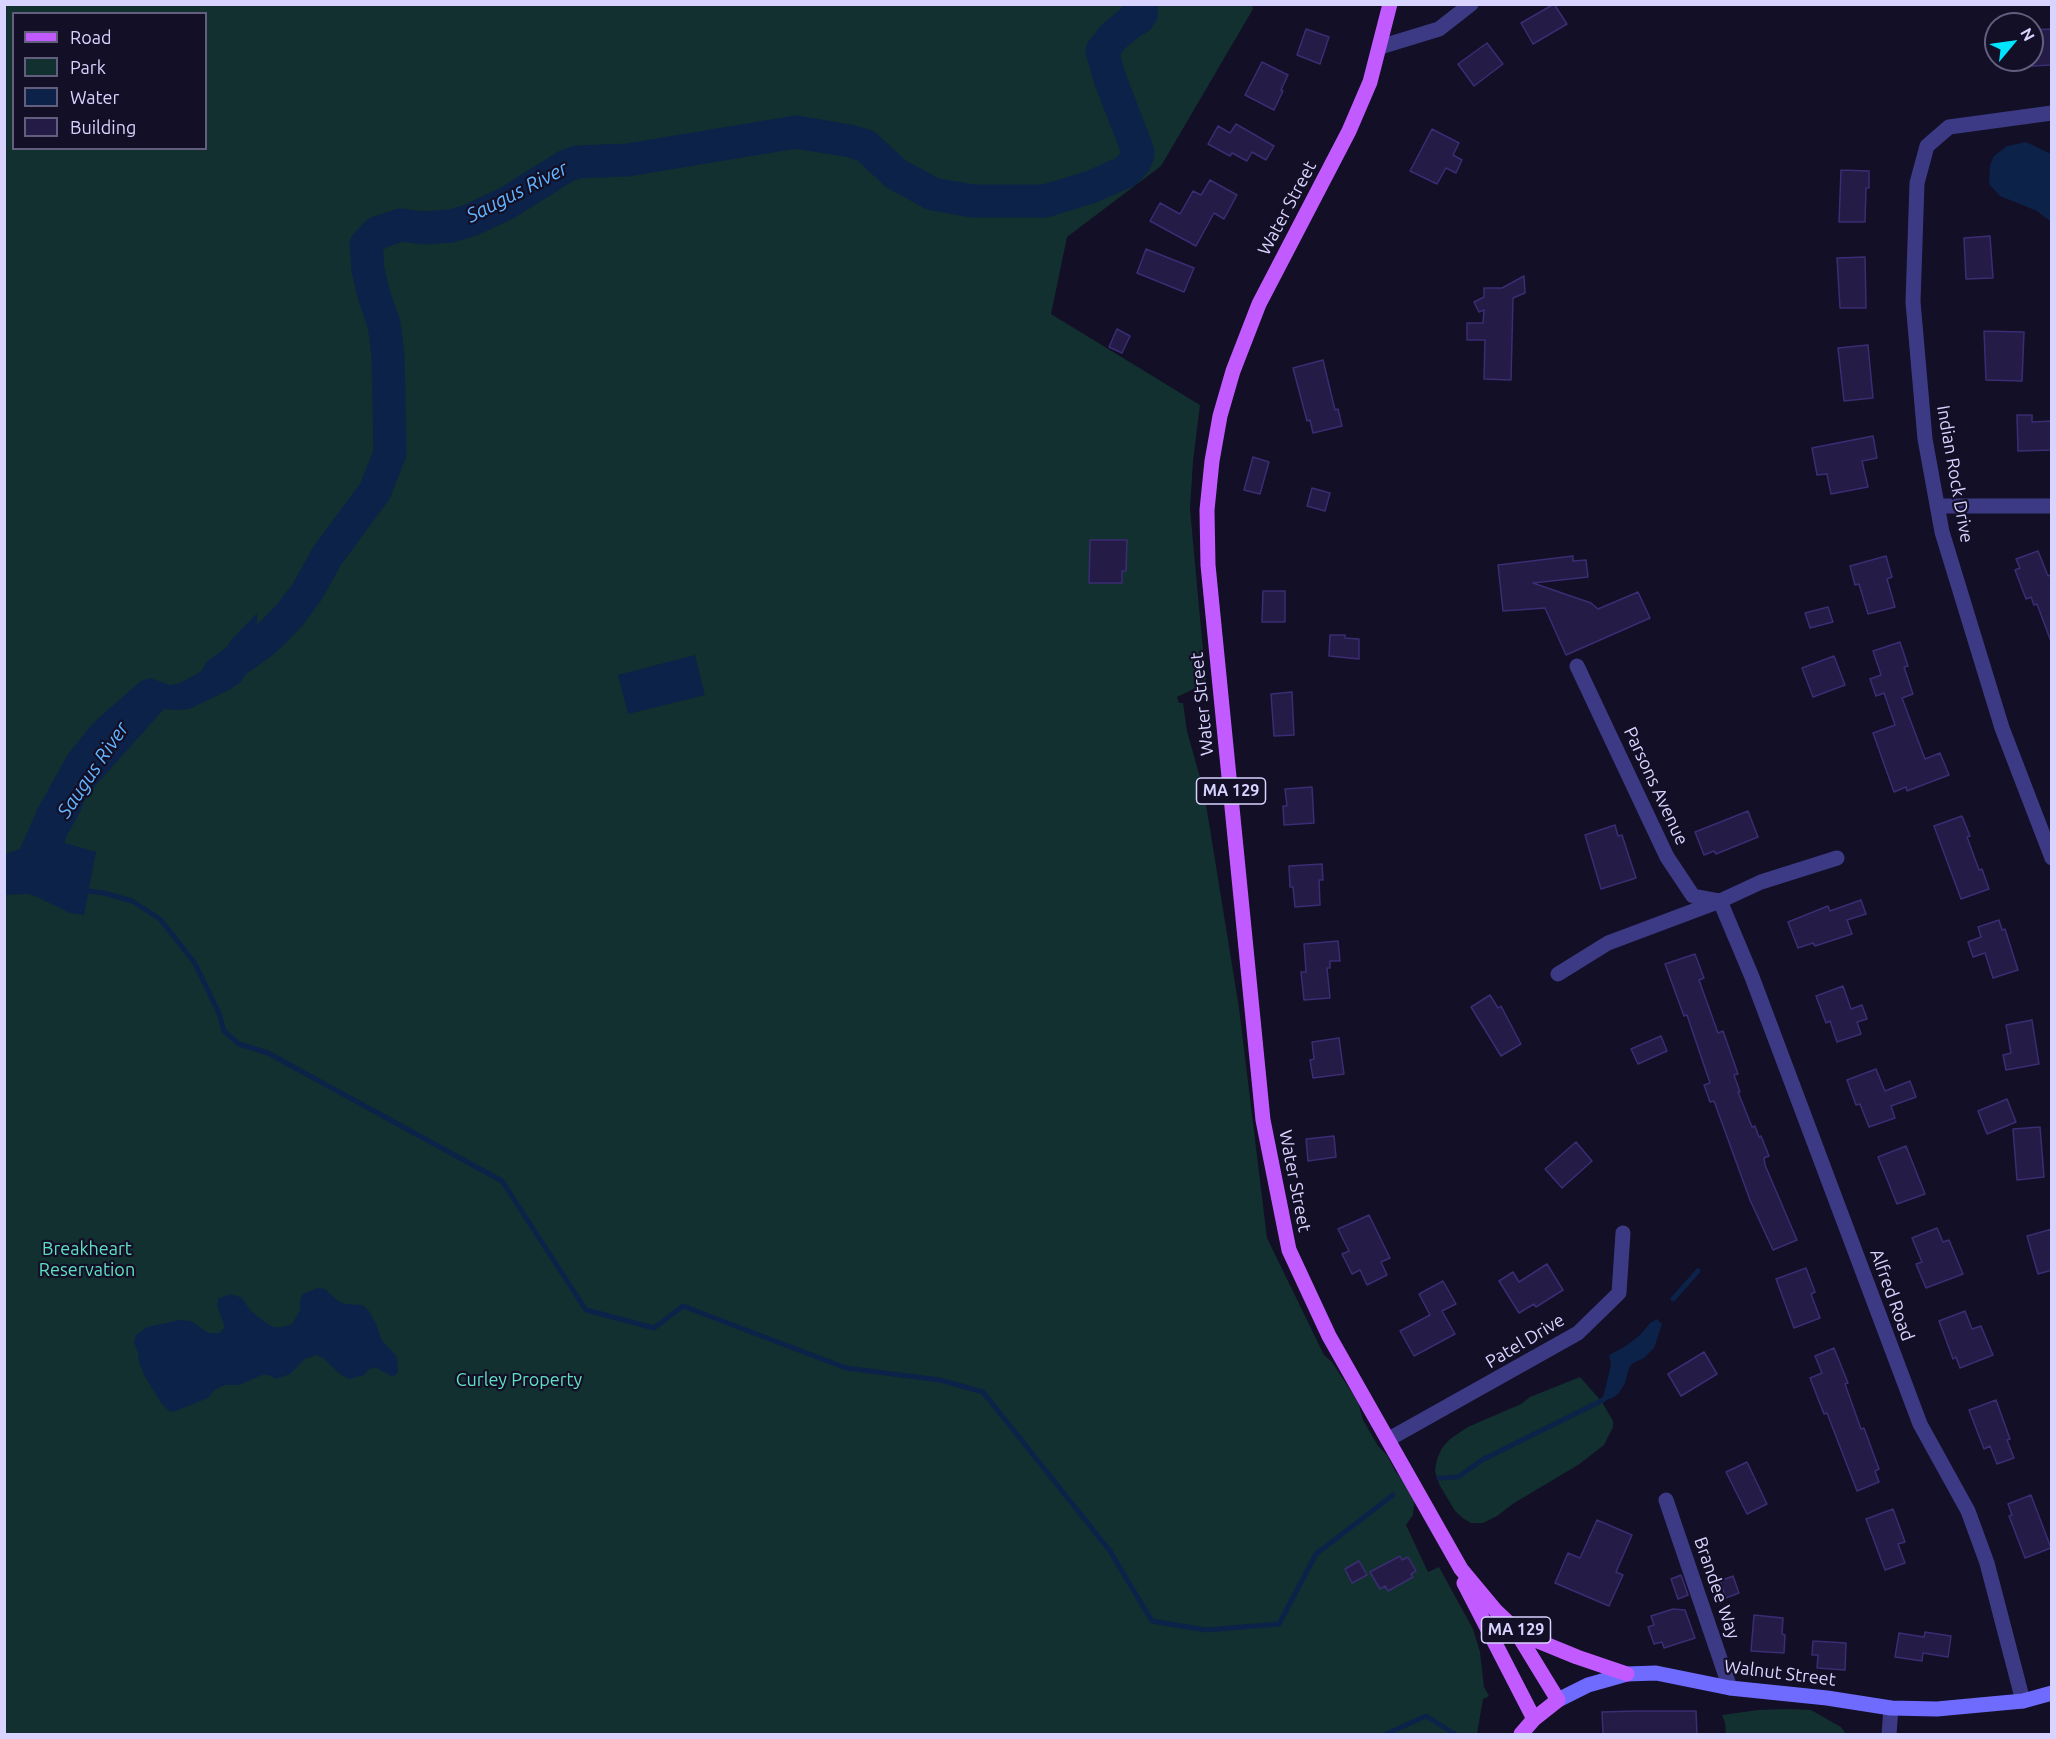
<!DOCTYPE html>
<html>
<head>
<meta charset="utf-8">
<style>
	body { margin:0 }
	#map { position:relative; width:2056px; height:1739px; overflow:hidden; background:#130f26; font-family:Ubuntu,sans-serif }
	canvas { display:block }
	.frame { position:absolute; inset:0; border:6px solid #d9d4ff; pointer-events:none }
	.legend { position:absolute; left:12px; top:12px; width:195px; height:138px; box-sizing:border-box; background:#130f26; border:2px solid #625e7d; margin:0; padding:8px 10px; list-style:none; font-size:18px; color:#d9d4ff }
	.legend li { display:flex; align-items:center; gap:12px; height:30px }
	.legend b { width:30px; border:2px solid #625e7d }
	.north { position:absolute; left:1984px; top:12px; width:60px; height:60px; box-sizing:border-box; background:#130f26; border:2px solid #625e7d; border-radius:50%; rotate:61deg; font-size:16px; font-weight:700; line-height:24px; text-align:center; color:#d9d4ff }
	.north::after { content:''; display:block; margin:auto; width:21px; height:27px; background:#00e5ff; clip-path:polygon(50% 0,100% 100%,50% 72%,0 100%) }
</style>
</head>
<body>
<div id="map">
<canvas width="2056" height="1739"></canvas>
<div class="frame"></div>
<ul class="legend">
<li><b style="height:8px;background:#c25bff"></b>Road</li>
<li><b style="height:16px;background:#12302f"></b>Park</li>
<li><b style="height:16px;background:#0c2248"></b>Water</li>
<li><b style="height:16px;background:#241b47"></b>Building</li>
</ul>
<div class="north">N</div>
</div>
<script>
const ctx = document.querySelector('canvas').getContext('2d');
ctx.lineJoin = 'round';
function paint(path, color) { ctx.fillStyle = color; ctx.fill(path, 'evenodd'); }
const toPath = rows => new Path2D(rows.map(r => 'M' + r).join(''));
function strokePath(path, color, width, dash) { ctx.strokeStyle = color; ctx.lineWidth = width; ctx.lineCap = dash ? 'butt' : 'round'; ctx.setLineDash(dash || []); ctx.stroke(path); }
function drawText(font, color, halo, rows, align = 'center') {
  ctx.font = font + ' Ubuntu,sans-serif'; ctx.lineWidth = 4.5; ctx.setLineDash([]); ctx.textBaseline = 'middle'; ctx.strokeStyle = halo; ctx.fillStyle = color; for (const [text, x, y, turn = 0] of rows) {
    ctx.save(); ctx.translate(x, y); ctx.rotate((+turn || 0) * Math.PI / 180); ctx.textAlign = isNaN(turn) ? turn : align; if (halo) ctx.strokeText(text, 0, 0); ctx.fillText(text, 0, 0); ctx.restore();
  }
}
paint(toPath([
	[5,5,1252,5,1253,9,1161,166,1067,237,1051,314,1200,405,1193,461,1190,509,1206,683,1177,697,1179,703,1183,703,1187,731,1204,792,1239,1008,1267,1238,1324,1355,1332,1362,1358,1402,1363,1420,1378,1446,1387,1455,1395,1471,1415,1496,1413,1515,1406,1525,1428,1572,1439,1567,1473,1629,1480,1652,1484,1687,1489,1696,1483,1699,1477,1734,5,1734],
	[14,14,206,14,206,148,14,148],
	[1580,1377,1602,1402,1613,1421,1613,1427,1604,1445,1578,1465,1514,1503,1497,1516,1483,1523,1471,1523,1464,1519,1455,1511,1439,1484,1435,1471,1437,1459,1442,1448,1450,1439,1468,1427,1521,1404,1530,1397],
	[1786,1709,1811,1710,1841,1727,1846,1734,1726,1734,1725,1723,1722,1715,1758,1710]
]), '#12302f');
paint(toPath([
	[1126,5,1158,5,1158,18,1150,30,1144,34,1111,40,1120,28],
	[2026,142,2051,154,2051,222,2037,211,2000,196,1989,184,1990,165,1994,156,2007,146],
	[257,613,257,645,248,669,241,682,229,690,189,709,179,710,164,709,87,795,80,812,66,837,65,843,96,852,84,915,70,913,35,896,28,894,5,895,5,854,20,849,37,810,68,754,94,722,141,681,150,678,170,685,180,683,197,674,220,657,232,639],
	[695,655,705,695,628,714,618,675],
	[317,1288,325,1289,337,1300,344,1304,362,1305,369,1311,377,1326,381,1339,397,1357,398,1372,393,1377,375,1367,368,1370,364,1375,349,1379,341,1375,322,1357,316,1355,305,1359,290,1374,276,1379,269,1375,262,1375,239,1385,225,1385,214,1390,208,1398,176,1411,170,1412,161,1403,144,1375,139,1362,138,1353,134,1342,136,1335,147,1327,180,1320,191,1321,208,1333,220,1333,225,1327,217,1306,219,1298,231,1294,242,1298,251,1311,266,1323,274,1327,283,1327,292,1324,300,1311,300,1299,303,1294],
	[1657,1319,1662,1324,1654,1348,1644,1358,1633,1363,1629,1368,1625,1383,1619,1393,1614,1397,1602,1402,1611,1365,1609,1355,1626,1346,1641,1334,1650,1323]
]), '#0c2248');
strokePath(toPath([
	[81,890,104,893,132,901,160,919,194,962,219,1013,224,1031,239,1044,268,1053,502,1181,586,1310,654,1328,683,1306,846,1368,940,1380,983,1392,1110,1551,1152,1621,1206,1630,1279,1624,1316,1554,1393,1495],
	[1673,1299,1698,1271],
	[1439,1478,1458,1477,1482,1460,1603,1400,1607,1396],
	[1386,1734,1426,1716,1455,1734]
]), '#0c2248', 5);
strokePath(toPath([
	[219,673,264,641,289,616,307,592,327,556,375,491,390,453,388,355,384,324,374,295,368,270,366,245,377,233,401,225,423,228,451,226,471,220,507,203,566,166,577,162,627,160,796,132,850,141,866,146,896,174,933,194,973,201,1045,201,1091,187,1125,172,1135,162,1138,154,1136,146,1110,79,1102,51,1113,37,1137,17,1139,4]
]), '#0c2248', 33);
const building = toPath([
	[1554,4,1567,24,1533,44,1521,23,1554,4],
	[1306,29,1329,37,1320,64,1297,55,1306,29],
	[2052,29,2052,65,2032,66,2032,30,2052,29],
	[1487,43,1503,64,1474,86,1458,64,1487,43],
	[1262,62,1288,75,1281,90,1283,91,1274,110,1245,95,1262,62],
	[1236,124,1274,146,1266,160,1252,152,1247,161,1232,153,1230,156,1208,144,1218,126,1230,133,1236,124],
	[1432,129,1459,143,1453,155,1462,160,1456,173,1446,168,1437,184,1410,171,1432,129],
	[1841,170,1869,171,1869,188,1866,188,1865,222,1839,222,1841,170],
	[1210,180,1237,195,1224,219,1214,213,1196,246,1150,221,1160,203,1180,214,1193,191,1201,195,1210,180],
	[1990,236,1993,278,1966,279,1964,238,1990,236],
	[1146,249,1194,268,1184,292,1137,273,1146,249],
	[1865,257,1866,308,1840,308,1837,258,1865,257],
	[1524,276,1525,293,1513,298,1511,380,1484,379,1485,340,1467,340,1467,323,1483,323,1484,310,1479,312,1474,302,1484,297,1484,288,1502,288,1524,276],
	[1117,329,1130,336,1122,353,1109,347,1117,329],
	[1984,331,2024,332,2022,381,1986,380,1984,331],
	[1868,345,1873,398,1844,401,1838,348,1868,345],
	[1323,360,1335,410,1338,409,1342,426,1313,433,1310,420,1307,421,1293,368,1323,360],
	[2017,415,2032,415,2032,422,2052,421,2052,450,2018,451,2017,415],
	[1873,436,1877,458,1862,461,1868,487,1831,494,1827,474,1817,475,1812,448,1873,436],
	[1253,457,1269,462,1260,494,1244,490,1253,457],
	[1312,488,1330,493,1325,511,1307,506,1312,488],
	[1090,540,1127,540,1126,571,1122,571,1122,583,1089,583,1090,540],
	[2038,551,2048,576,2052,574,2052,639,2050,639,2037,604,2034,605,2031,597,2026,599,2015,570,2020,568,2016,559,2038,551],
	[1573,556,1573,561,1586,560,1588,577,1533,583,1591,603,1598,609,1638,592,1650,618,1566,655,1545,608,1503,611,1498,565,1573,556],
	[1886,556,1892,577,1887,579,1895,607,1868,614,1859,584,1855,585,1850,566,1886,556],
	[1263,591,1285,591,1285,622,1262,622,1263,591],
	[1828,607,1833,622,1810,628,1805,613,1828,607],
	[1330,635,1345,635,1345,638,1359,639,1359,659,1329,656,1330,635],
	[1900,642,1908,666,1904,667,1913,694,1902,698,1925,759,1940,753,1949,775,1907,791,1906,787,1894,792,1873,733,1895,725,1884,693,1876,696,1870,679,1881,675,1873,651,1900,642],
	[1834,656,1845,685,1813,697,1802,668,1834,656],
	[1292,692,1294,735,1274,736,1271,694,1292,692],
	[1312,787,1314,823,1284,825,1283,806,1287,806,1285,789,1312,787],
	[1748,811,1758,837,1716,854,1714,851,1704,855,1695,832,1748,811],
	[1962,816,1970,836,1967,837,1979,870,1982,869,1989,889,1961,899,1934,826,1962,816],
	[1615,825,1618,836,1622,835,1636,878,1601,889,1585,835,1615,825],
	[1322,864,1323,880,1319,880,1320,905,1295,907,1293,887,1290,887,1289,866,1322,864],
	[1861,900,1866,914,1847,920,1852,934,1815,946,1813,943,1798,948,1788,922,1828,906,1830,911,1861,900],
	[1999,920,2002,930,2005,929,2018,970,1993,978,1985,953,1973,957,1968,942,1981,937,1978,927,1999,920],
	[1338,941,1340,961,1330,961,1330,968,1327,968,1330,998,1304,1000,1301,972,1306,972,1304,944,1338,941],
	[1695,954,1704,978,1699,980,1718,1033,1723,1031,1738,1074,1734,1075,1740,1092,1738,1092,1752,1127,1755,1126,1759,1137,1761,1136,1769,1156,1764,1158,1765,1165,1797,1240,1773,1250,1750,1200,1714,1101,1710,1102,1704,1085,1710,1083,1687,1015,1684,1016,1665,964,1695,954],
	[1843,986,1851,1009,1862,1005,1867,1019,1857,1022,1861,1034,1837,1042,1830,1021,1826,1023,1816,996,1843,986],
	[1490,995,1498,1008,1501,1006,1521,1044,1501,1056,1471,1007,1490,995],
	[2032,1020,2039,1064,2006,1070,2003,1055,2011,1053,2006,1025,2032,1020],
	[1661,1036,1667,1051,1638,1064,1631,1049,1661,1036],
	[1339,1038,1344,1074,1313,1078,1310,1060,1314,1059,1312,1042,1339,1038],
	[1876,1069,1885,1091,1910,1081,1916,1097,1891,1106,1895,1118,1869,1127,1860,1104,1856,1105,1847,1080,1876,1069],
	[2007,1099,2016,1122,1987,1134,1978,1111,2007,1099],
	[2040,1127,2044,1177,2017,1180,2013,1129,2040,1127],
	[1334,1136,1336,1157,1308,1161,1306,1139,1334,1136],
	[1576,1142,1592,1161,1562,1188,1545,1169,1576,1142],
	[1906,1146,1925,1194,1897,1204,1878,1157,1906,1146],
	[1369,1215,1390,1258,1381,1262,1387,1275,1367,1285,1360,1270,1352,1274,1342,1254,1349,1251,1338,1229,1369,1215],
	[1937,1228,1943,1242,1949,1240,1963,1274,1926,1288,1916,1264,1922,1262,1912,1238,1937,1228],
	[2052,1229,2052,1270,2038,1274,2027,1236,2052,1229],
	[1547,1264,1563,1290,1536,1307,1534,1304,1519,1313,1499,1281,1513,1272,1519,1282,1547,1264],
	[1806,1268,1815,1292,1811,1294,1820,1318,1794,1328,1776,1279,1806,1268],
	[1443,1281,1456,1304,1442,1311,1455,1334,1414,1356,1400,1331,1430,1315,1419,1294,1443,1281],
	[1965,1311,1972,1329,1981,1326,1993,1355,1960,1368,1956,1357,1953,1359,1939,1321,1965,1311],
	[1834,1348,1848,1383,1845,1384,1861,1429,1864,1428,1879,1469,1875,1471,1879,1482,1857,1491,1827,1413,1824,1414,1810,1378,1822,1373,1815,1356,1834,1348],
	[1704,1352,1717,1374,1681,1396,1668,1374,1704,1352],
	[1996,1400,2010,1439,2007,1440,2014,1458,1997,1464,1990,1446,1984,1449,1969,1410,1996,1400],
	[1747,1462,1767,1504,1747,1514,1726,1472,1747,1462],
	[2031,1495,2051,1548,2025,1558,2009,1516,2012,1515,2008,1504,2031,1495],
	[1893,1509,1905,1542,1898,1544,1905,1563,1885,1570,1866,1519,1893,1509],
	[1597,1520,1632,1535,1616,1572,1623,1575,1609,1606,1555,1583,1568,1553,1580,1558,1597,1520],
	[1400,1556,1402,1560,1408,1557,1416,1571,1411,1574,1413,1577,1388,1591,1385,1586,1380,1589,1370,1572,1400,1556],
	[1359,1561,1367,1575,1352,1583,1345,1569,1359,1561],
	[1681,1575,1688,1595,1678,1599,1671,1579,1681,1575],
	[1733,1576,1739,1593,1726,1598,1720,1581,1733,1576],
	[1673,1609,1685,1610,1695,1638,1664,1648,1662,1642,1654,1644,1648,1627,1654,1625,1651,1616,1673,1609],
	[1754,1615,1783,1618,1782,1634,1785,1635,1784,1653,1751,1651,1754,1615],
	[1925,1632,1951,1636,1948,1657,1923,1653,1922,1661,1895,1657,1899,1633,1924,1637,1925,1632],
	[1813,1641,1846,1643,1845,1670,1817,1668,1818,1655,1812,1655,1813,1641],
	[1636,1711,1696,1711,1697,1734,1603,1734,1602,1712,1636,1711]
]);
paint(building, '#241b47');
strokePath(building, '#3b2d73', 1.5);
strokePath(toPath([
	[1380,47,1439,29,1471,4],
	[2052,113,1949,127,1927,146,1917,183,1913,302,1925,439,1942,532,2002,728,2052,858],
	[1937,506,2052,506],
	[1577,666,1667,857,1693,896,1720,901,1752,977,1920,1424,1968,1511,1987,1563,2023,1701],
	[1558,974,1608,943,1720,901,1761,882,1837,858],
	[1389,1439,1578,1333,1619,1293,1623,1233],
	[1666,1500,1730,1688],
	[1889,1734,1891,1708]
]), '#3d3a85', 15);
strokePath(toPath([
	[1558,1700,1588,1685,1627,1674,1656,1673,1730,1688,1827,1698,1891,1708,1937,1709,2023,1701,2052,1693]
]), '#6f6bff', 15);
strokePath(toPath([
	[1390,4,1370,82,1349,131,1259,304,1233,371,1220,416,1212,461,1207,510,1208,565,1263,1120,1289,1250,1329,1336,1461,1569,1496,1611,1514,1628,1558,1700,1534,1719,1521,1734],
	[1464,1583,1534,1719],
	[1518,1630,1533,1639,1577,1657,1627,1674]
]), '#c25bff', 15);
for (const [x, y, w] of [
	[1231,791,69],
	[1516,1630,69]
]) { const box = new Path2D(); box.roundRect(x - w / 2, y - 13, w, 26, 4.5); ctx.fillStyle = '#130f26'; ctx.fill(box); strokePath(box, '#d9d4ff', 1.5); }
drawText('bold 16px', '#d9d4ff', null, [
	["MA 129",1231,791],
	["MA 129",1516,1630]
]);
drawText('18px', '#d9d4ff', '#130f26', [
	["Water Street",1287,208,-62],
	["Indian Rock Drive",1955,474,80],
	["Water Street",1202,704,-96],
	["Parsons Avenue",1656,786,65],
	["Water Street",1295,1181,79],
	["Alfred Road",1892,1295,70],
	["Patel Drive",1525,1341,-31],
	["Brandee Way",1717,1588,71],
	["Walnut Street",1780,1673,7]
]);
drawText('18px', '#5fe0c0', '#130f26', [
	["Breakheart",87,1249],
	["Reservation",87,1270],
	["Curley Property",519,1380]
]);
drawText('italic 20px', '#62b6ff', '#130f26', [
	["Saugus River",517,192,-27],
	["Saugus River",93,770,-56]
]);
</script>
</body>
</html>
